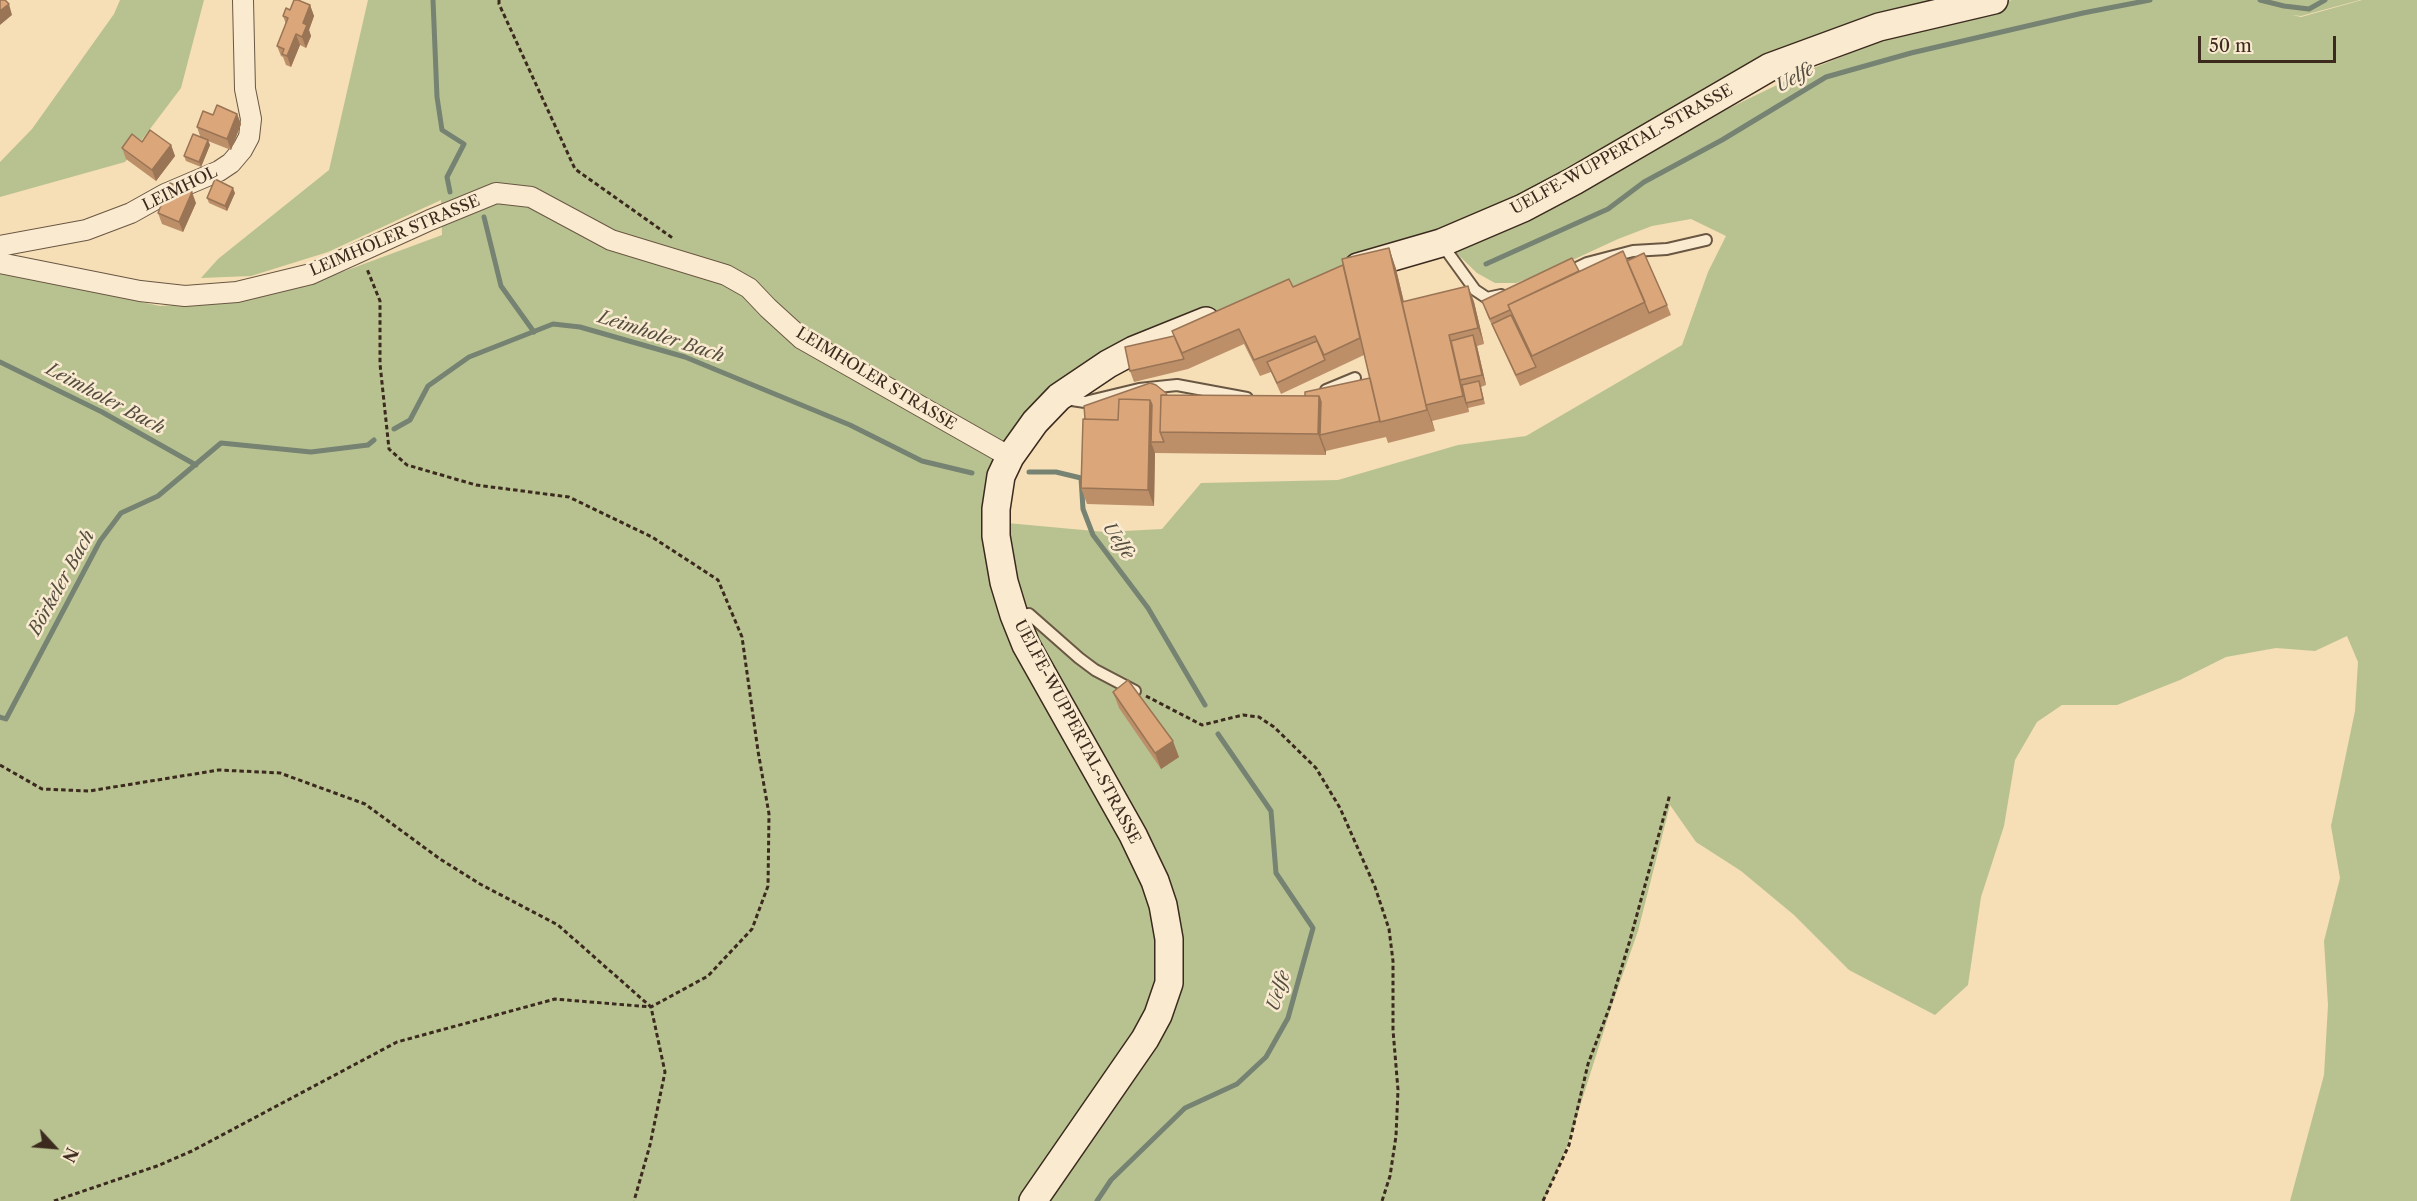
<!DOCTYPE html>
<html>
<head>
<meta charset="utf-8">
<style>
	body { margin:0 }
	#map { position:relative; width:2417px; height:1201px; overflow:hidden; background:#f6deb6; font-family:"Libre Caslon Text",serif }
	canvas { display:block }
	.north { position:absolute; left:24px; top:1117px; width:60px; height:60px; -webkit-text-stroke:4px #f9ead0; paint-order:stroke; rotate:116deg; font-size:16px; font-weight:700; line-height:24px; text-align:center; color:#3b2a1d }
	.north::after { content:''; display:block; margin:auto; width:21px; height:27px; background:#3b2a1d; clip-path:polygon(50% 0,100% 100%,50% 72%,0 100%) }
	.scale { position:absolute; left:2198px; top:36px; width:138px; height:27px; box-sizing:border-box; border:3px solid #3b2a1d; border-top:0; padding-left:8px; font-size:18px; line-height:21px; white-space:nowrap; color:#3b2a1d; -webkit-text-stroke:4px #f9ead0; paint-order:stroke }
</style>
</head>
<body>
<div id="map">
<canvas width="2417" height="1201"></canvas>
<div class="north">N</div>
<div class="scale">50 m</div>
</div>
<script>
const ctx = document.querySelector('canvas').getContext('2d');
ctx.lineJoin = 'round';
function paint(path, color) { ctx.fillStyle = color; ctx.fill(path, 'evenodd'); }
const toPath = rows => new Path2D(rows.map(r => 'M' + r).join(''));
function strokePath(path, color, width, dash) { ctx.strokeStyle = color; ctx.lineWidth = width; ctx.lineCap = dash ? 'butt' : 'round'; ctx.setLineDash(dash || []); ctx.stroke(path); }
function drawText(font, color, halo, rows, align = 'center') {
  ctx.font = font + ' "Libre Caslon Text",serif'; ctx.lineWidth = 5; ctx.setLineDash([]); ctx.textBaseline = 'middle'; ctx.strokeStyle = halo; ctx.fillStyle = color; for (const [text, x, y, turn = 0] of rows) {
    ctx.save(); ctx.translate(x, y); ctx.rotate((+turn || 0) * Math.PI / 180); ctx.textAlign = isNaN(turn) ? turn : align; if (halo) ctx.strokeText(text, 0, 0); ctx.fillText(text, 0, 0); ctx.restore();
  }
}
paint(toPath([
	[120,0,204,0,181,88,125,162,0,197,0,162,32,129,114,14],
	[368,0,1994,0,1879,27,1770,67,1574,181,1479,228,1441,243,1364,265,1219,315,1134,350,1108,364,1059,397,1035,422,1010,457,1001,476,996,509,996,522,1105,532,1162,529,1201,483,1338,480,1458,445,1526,436,1682,345,1708,272,1726,236,1691,219,1652,226,1618,239,1551,270,1516,283,1495,283,1477,273,1450,247,1566,195,1692,126,1806,71,1943,16,2012,0,2360,0,2301,16,2292,15,2301,17,2362,0,2417,0,2417,1201,2290,1201,2324,1075,2328,1005,2324,941,2340,878,2331,826,2355,711,2358,662,2347,636,2315,651,2276,648,2226,657,2180,680,2117,705,2062,705,2037,722,2015,760,2004,826,1981,897,1968,985,1935,1015,1849,970,1794,915,1741,871,1696,842,1670,805,1638,931,1612,1005,1568,1144,1544,1201,1038,1201,1120,1084,1161,1019,1173,983,1174,937,1160,878,1097,746,1035,639,996,525,996,536,1004,581,1014,615,1026,645,1133,835,1155,881,1163,905,1169,939,1169,983,1158,1015,1145,1039,1033,1201,0,1201,0,272,160,306,236,301,307,285,442,235,441,200,328,252,251,276,201,278,218,259,329,170]
]), '#b8c291');
strokePath(toPath([
	[433,0,437,97,442,130,464,144,447,177,450,192],
	[2260,0,2284,6,2309,9,2325,0],
	[484,217,501,286,534,332],
	[1486,264,1608,209,1644,182,1722,140,1826,77,1911,53,2083,13,2150,0],
	[0,362,102,412,196,465],
	[394,429,410,420,428,386,469,357,553,324,580,327,685,357,850,425,922,461,972,473],
	[1029,472,1056,472,1081,478,1083,509,1093,535,1148,608,1205,705],
	[0,717,6,719,100,541,121,513,158,496,221,443,311,452,368,445,374,440],
	[1097,1201,1111,1180,1185,1108,1237,1084,1266,1057,1288,1018,1313,928,1276,873,1271,811,1218,734]
]), '#768272', 5);
const lane = toPath([
	[1441,243,1475,290,1487,298,1501,295],
	[1564,274,1587,263,1633,251,1667,249,1706,240],
	[1326,390,1355,378],
	[1065,399,1085,402,1139,389,1177,385,1247,398],
	[1014,615,1029,614,1079,658,1095,670,1135,691]
]);
const street = toPath([
	[0,246,86,230,131,213,165,194,219,171,231,163,242,150,249,137,251,119,245,89,243,0],
	[0,263,140,291,185,296,237,292,311,274,430,220,496,193,531,197,611,240,726,275,749,288,768,308,802,339,1010,457]
]);
const secondary = toPath([
	[1358,267,1441,243,1523,208,1574,181,1770,67,1879,27,1994,0],
	[1033,1201,1145,1039,1158,1015,1169,983,1169,939,1163,905,1155,881,1133,835,1026,645,1014,615,1004,582,996,536,996,509,1001,476,1010,457,1035,422,1059,397,1108,364,1134,350,1206,321]
]);
strokePath(lane, '#6a5743', 14);
strokePath(street, '#6a5743', 22);
strokePath(secondary, '#3b2a1d', 30);
strokePath(toPath([
	[499,0,499,4,575,169,674,239],
	[1146,696,1202,725,1243,715,1259,717,1274,727,1316,768,1340,808,1375,887,1389,929,1393,961,1393,1030,1398,1090,1396,1136,1390,1176,1382,1201],
	[0,765,42,789,89,791,219,770,280,773,365,804,440,859,480,884,558,925,651,1007,665,1072,650,1145,634,1201],
	[54,1201,157,1166,192,1151,397,1042,555,999,651,1007,708,976,752,929,768,886,769,814,758,751,742,637,718,580,652,537,569,497,476,485,407,465,389,449,380,364,380,301,367,269],
	[1543,1201,1569,1145,1588,1064,1610,1006,1630,940,1670,794]
]), '#3b2a1d', 3, [4.5, 3]);
strokePath(lane, '#f9ead0', 10);
strokePath(street, '#f9ead0', 20);
strokePath(secondary, '#f9ead0', 27);
paint(toPath([
	[310,5,314,16,309,30,311,36,306,48,300,45,291,67,286,65,283,57,281,56,277,46,286,24,283,16,290,10],
	[237,114,241,124,231,150,208,141,210,145,201,167,186,161,184,156,200,136,197,127,213,115],
	[142,142,171,145,175,156,156,181,126,159,122,148],
	[235,193,227,211,209,203,207,198],
	[196,203,183,232,162,224,158,213],
	[1389,248,1396,269,1404,302,1468,286,1474,302,1484,344,1477,346,1486,385,1481,387,1485,404,1468,408,1469,412,1432,421,1435,431,1388,443,1386,437,1326,451,1326,455,1155,453,1154,506,1087,504,1081,488,1167,395,1305,396,1370,378,1364,355,1281,394,1271,372,1260,376,1244,344,1188,369,1134,382,1130,371,1293,287],
	[1627,261,1667,305,1671,315,1520,386,1488,317,1482,301,1579,271],
	[1113,692,1179,757,1161,769,1119,708]
]), '#bc8f69');
paint(toPath([
	[9,4,12,15,0,25,0,11],
	[310,5,314,16,309,30,311,36,306,48,302,37,303,23],
	[296,34,300,45,291,67,287,56],
	[237,114,241,124,231,150,227,139],
	[208,140,210,145,201,167,199,162],
	[171,145,175,156,156,181,152,170],
	[233,188,235,193,227,211,225,206],
	[192,192,196,203,183,232,179,222],
	[1389,248,1396,269,1428,404,1426,405,1432,421,1435,431,1427,410],
	[1468,286,1474,302,1484,344,1478,328],
	[1449,335,1455,351,1460,380,1464,390,1469,412,1463,396],
	[1473,335,1477,346,1486,385,1482,375],
	[1319,396,1327,418,1320,435,1326,451,1326,455,1318,434],
	[1150,400,1156,416,1151,442,1155,453,1154,506,1148,490],
	[1173,741,1179,757,1161,769,1155,753]
]), '#997455');
const building = toPath([
	[0,0,5,0,9,4,0,11,0,0],
	[294,0,298,0,310,5,303,23,307,25,302,37,296,34,287,56,282,54,284,49,277,46,288,18,283,16,286,8,290,10,294,0],
	[217,105,237,114,227,139,197,127,203,111,213,115,217,105],
	[150,130,171,145,152,170,122,148,132,134,142,142,150,130],
	[193,134,208,140,199,162,184,156,193,134],
	[215,179,233,188,225,206,207,198,215,179],
	[170,183,192,192,179,222,158,213,170,183],
	[1389,248,1427,410,1380,422,1342,259,1389,248],
	[1623,251,1645,302,1532,356,1508,305,1623,251],
	[1644,253,1667,305,1649,313,1627,261,1644,253],
	[1572,258,1579,271,1508,305,1510,310,1490,319,1482,301,1572,258],
	[1343,265,1360,338,1324,355,1315,336,1254,360,1239,329,1182,353,1172,331,1289,279,1293,287,1343,265],
	[1468,286,1478,328,1449,335,1463,396,1426,405,1402,302,1468,286],
	[1511,315,1536,367,1516,375,1492,324,1511,315],
	[1473,335,1482,375,1460,380,1451,341,1473,335],
	[1174,336,1184,359,1130,371,1125,347,1174,336],
	[1317,341,1325,360,1277,383,1267,362,1317,341],
	[1370,378,1380,421,1320,435,1321,402,1319,396,1305,396,1305,392,1370,378],
	[1479,381,1483,399,1466,403,1462,385,1479,381],
	[1150,383,1156,385,1166,393,1167,395,1161,395,1160,432,1164,442,1151,442,1152,405,1150,400,1119,399,1118,420,1085,419,1084,406,1150,383],
	[1161,395,1319,396,1318,434,1160,432,1161,395],
	[1119,399,1150,400,1148,490,1081,488,1083,419,1118,420,1119,399],
	[1128,680,1173,741,1155,753,1113,692,1128,680]
]);
paint(building, '#dba67a');
strokePath(building, '#997455', 1.5);
drawText('16px', '#3b2a1d', '#f9ead0', [
	["UELFE-WUPPERTAL-STRASSE",1622,150,-29],
	["LEIMHOL",180,189,-26],
	["LEIMHOLER STRASSE",395,236,-23],
	["LEIMHOLER STRASSE",876,379,31],
	["UELFE-WUPPERTAL-STRASSE",1077,732,62]
]);
drawText('italic 18px', '#544e40', '#f9ead0', [
	["Uelfe",1795,78,-29],
	["Leimholer Bach",661,337,18],
	["Leimholer Bach",105,399,28],
	["Uelfe",1118,541,56],
	["Börkeler Bach",62,583,-61],
	["Uelfe",1279,991,-73]
]);
</script>
</body>
</html>
